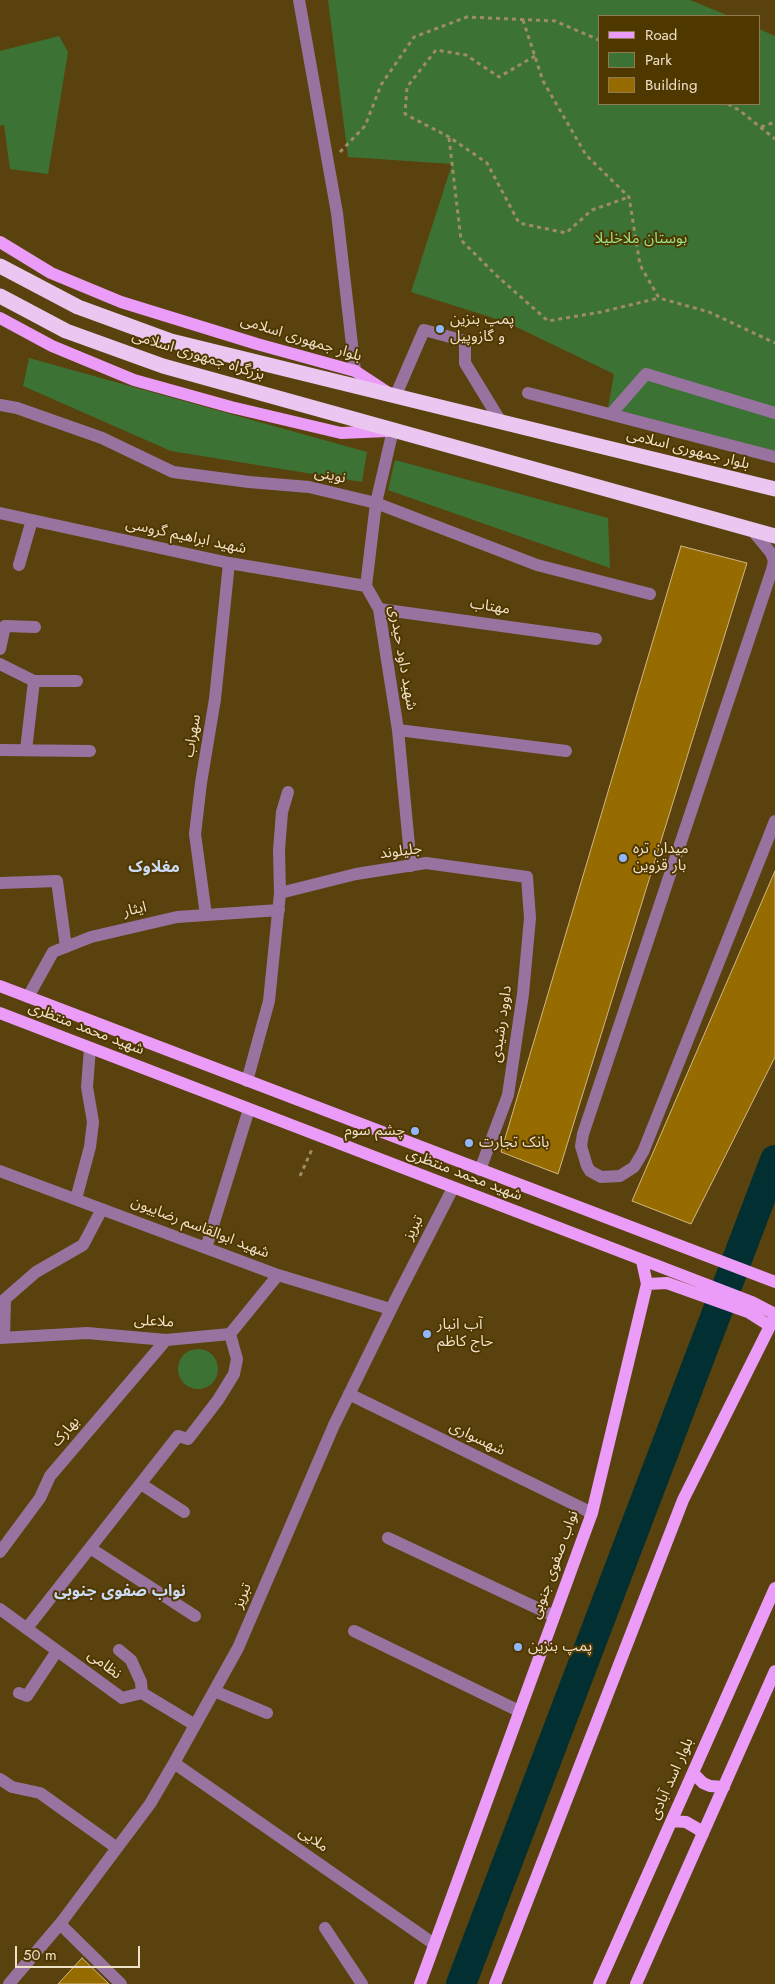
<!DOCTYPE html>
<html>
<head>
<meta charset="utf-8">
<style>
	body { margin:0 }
	#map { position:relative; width:775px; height:1984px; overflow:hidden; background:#5a420e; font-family:Jost,sans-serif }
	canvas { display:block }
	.legend { position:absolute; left:598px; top:15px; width:162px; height:90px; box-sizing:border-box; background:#4f3700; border:1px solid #8f7b50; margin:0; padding:6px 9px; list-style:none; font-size:15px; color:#efe1c8 }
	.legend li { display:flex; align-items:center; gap:10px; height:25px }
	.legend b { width:25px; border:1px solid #8f7b50 }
	.scale { position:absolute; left:15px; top:1946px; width:125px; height:22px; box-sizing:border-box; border:2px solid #efe1c8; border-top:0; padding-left:6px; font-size:15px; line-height:18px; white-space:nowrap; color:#efe1c8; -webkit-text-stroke:4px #4f3700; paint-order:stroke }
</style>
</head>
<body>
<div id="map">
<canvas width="775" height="1984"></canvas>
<ul class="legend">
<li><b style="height:6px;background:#ea9cf8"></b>Road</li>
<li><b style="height:14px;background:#3c7335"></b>Park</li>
<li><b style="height:14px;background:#966c00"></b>Building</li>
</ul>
<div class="scale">50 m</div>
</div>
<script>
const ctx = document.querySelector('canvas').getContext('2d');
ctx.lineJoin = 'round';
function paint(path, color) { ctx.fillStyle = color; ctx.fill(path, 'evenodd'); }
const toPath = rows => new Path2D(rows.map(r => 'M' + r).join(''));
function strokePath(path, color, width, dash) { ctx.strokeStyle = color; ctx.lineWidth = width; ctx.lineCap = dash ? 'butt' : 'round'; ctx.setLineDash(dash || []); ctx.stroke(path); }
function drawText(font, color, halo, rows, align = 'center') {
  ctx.font = font + ' Jost,"Noto Sans Arabic",sans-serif'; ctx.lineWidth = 4; ctx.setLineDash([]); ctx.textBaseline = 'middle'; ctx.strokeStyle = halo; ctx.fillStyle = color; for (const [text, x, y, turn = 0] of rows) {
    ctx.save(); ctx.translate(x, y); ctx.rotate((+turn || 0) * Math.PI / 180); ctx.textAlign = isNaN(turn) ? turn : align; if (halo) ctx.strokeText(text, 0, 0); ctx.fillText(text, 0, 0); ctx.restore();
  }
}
paint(toPath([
	[328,0,690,0,729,16,599,16,599,104,759,104,759,29,775,36,775,451,608,408,614,374,506,322,411,292,452,164,348,157],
	[59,36,68,52,48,174,10,169,4,125,0,126,0,51],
	[29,358,367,452,362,482,171,451,23,386],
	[395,460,608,518,610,568,388,490],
	'178 1369a20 20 0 1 1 40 0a20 20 0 1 1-40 0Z'
]), '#3c7335');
strokePath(toPath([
	[461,1984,775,1160]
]), '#012f32', 30);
const building = toPath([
	[681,546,747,563,558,1174,501,1152,681,546],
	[775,871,775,1057,691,1224,632,1201,775,871],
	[82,1958,109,1984,58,1984,82,1958]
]);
paint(building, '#966c00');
strokePath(building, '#d3b684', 1);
strokePath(toPath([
	[523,20,543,81,586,155,629,197,640,265,659,298,709,312,775,343],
	[535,56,499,77,466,55,436,50,407,87,405,114,449,137,487,163,519,223,566,233,592,210,629,197],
	[728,104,739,110,775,139],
	[761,127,775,122],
	[449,138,461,240,496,275,548,321,601,312,659,298],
	[340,152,365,126,381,85,414,37,467,17,555,21,599,40],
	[300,1176,313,1147]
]), '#9f8c64', 3, [4, 4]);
strokePath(toPath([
	[299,0,337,213,355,371],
	[528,393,775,457],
	[395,397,424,330,465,341,465,363,501,422],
	[0,405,17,408,102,438,173,472,249,482,309,487,376,503,537,565,650,594],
	[611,414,646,374,775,413],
	[393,430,376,503,366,586,379,609,398,730,411,866],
	[0,513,229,563,366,586],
	[752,530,771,553,774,561,772,570,583,1134,581,1146,587,1166,590,1171,601,1177,620,1176,634,1167,643,1152,775,821],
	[19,565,32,520],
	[379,609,596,639],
	[0,649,5,626,35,627],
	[0,664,34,681],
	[398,730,566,751],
	[0,750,90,751],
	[26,750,34,681,77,681],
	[0,883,57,881,66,947],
	[280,893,356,874,426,863,527,877,530,918,523,994,508,1095,480,1170],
	[206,915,195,834,201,783,215,699,229,563],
	[28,997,53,952,91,937,177,917,279,910],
	[247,1081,269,1001,280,893,279,850,282,812,288,792],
	[0,1171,278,1275,390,1309],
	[76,1199,90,1147,93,1122,87,1087,90,1048],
	[206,1248,249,1109],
	[4,1337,5,1299,36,1272,83,1245,102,1209],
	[0,1338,87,1333,166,1340,230,1334,278,1275],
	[349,1394,592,1513],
	[141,1484,184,1512],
	[388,1538,554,1616],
	[90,1548,195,1616],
	[0,1552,40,1498,50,1476,166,1340],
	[0,1609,122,1698,142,1693,195,1725],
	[27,1628,178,1436,188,1439,218,1400,234,1374,237,1359,230,1334],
	[354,1631,519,1711],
	[119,1650,131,1660,141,1682,142,1693],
	[214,1691,267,1713],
	[19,1693,27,1696,57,1651],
	[174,1763,434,1944],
	[0,1779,12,1787,40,1793,117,1848],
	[60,1924,121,1984],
	[325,1928,362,1984],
	[9,1984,60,1924,150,1804,174,1763,238,1648,334,1425,397,1297,453,1188]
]), '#9973a0', 12);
strokePath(toPath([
	[0,242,51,273,121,302,257,344,355,371,387,392],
	[0,318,52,346,134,380,231,407,341,433,387,431],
	[0,986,775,1282],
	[0,1013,752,1302,775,1314],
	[647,1284,667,1283,748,1312,770,1326],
	[693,1773,703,1783,710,1786,724,1787],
	[672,1821,686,1822,698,1829,703,1834],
	[420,1984,592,1513,647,1284,642,1261],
	[495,1984,683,1500,775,1316],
	[599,1984,775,1588],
	[636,1984,775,1671]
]), '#ea9cf8', 12);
strokePath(toPath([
	[0,266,78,307,171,341,775,489],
	[0,296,66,331,163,366,775,536]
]), '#ebc6f1', 15);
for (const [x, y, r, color] of [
	[440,329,5,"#91b8fd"],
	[623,858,5,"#91b8fd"],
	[415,1131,5,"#91b8fd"],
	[469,1143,5,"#91b8fd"],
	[427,1334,5,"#91b8fd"],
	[518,1647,5,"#91b8fd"]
]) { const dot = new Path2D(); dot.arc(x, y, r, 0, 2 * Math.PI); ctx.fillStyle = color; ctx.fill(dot); strokePath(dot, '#4f3700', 2); }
drawText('15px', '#96e68a', '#4f3700', [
	["بوستان ملاخلیلا",641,239]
]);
drawText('15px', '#efe1c8', '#4f3700', [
	["پمپ بنزین",450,320],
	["و گازوپیل",450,337],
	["میدان تره",633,849],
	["بار قزوین",633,866],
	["چشم سوم",405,1131,"right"],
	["بانک تجارت",479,1143],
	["آب انبار",437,1325],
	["حاج کاظم",437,1342],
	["پمپ بنزین",528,1647]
], 'left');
drawText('15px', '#efe1c8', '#4f3700', [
	["بلوار جمهوری اسلامی",301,339,17],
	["بزرگراه جمهوری اسلامی",198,356,17],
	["بلوار جمهوری اسلامی",688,450,14],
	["نوینی",330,476,12],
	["شهید ابراهیم گروسی",186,537,12],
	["مهتاب",490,607,9],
	["شهید داود حیدری",402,658,80],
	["سهراب",193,736,-80],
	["جلیلوند",401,852,-7],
	["ایثار",135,910,-13],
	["داوود رشیدی",502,1024,-82],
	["شهید محمد منتظری",86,1029,21],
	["شهید محمد منتظری",464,1175,21],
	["شهید ابوالقاسم رضاییون",200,1228,21],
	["تبریز",414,1228,-62],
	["ملاعلی",154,1322,3],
	["بهارک",66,1432,-49],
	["شهسواری",477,1439,26],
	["نواب صفوی جنوبی",555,1565,-70],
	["تبریز",243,1596,-67],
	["نظامی",104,1665,37],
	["بلوار اسد آبادی",672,1779,-66],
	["ملایی",313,1840,35]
]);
drawText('bold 16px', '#cbdaf4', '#4f3700', [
	["مغلاوک",154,868],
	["نواب صفوی جنوبی",120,1592]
]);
</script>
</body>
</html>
